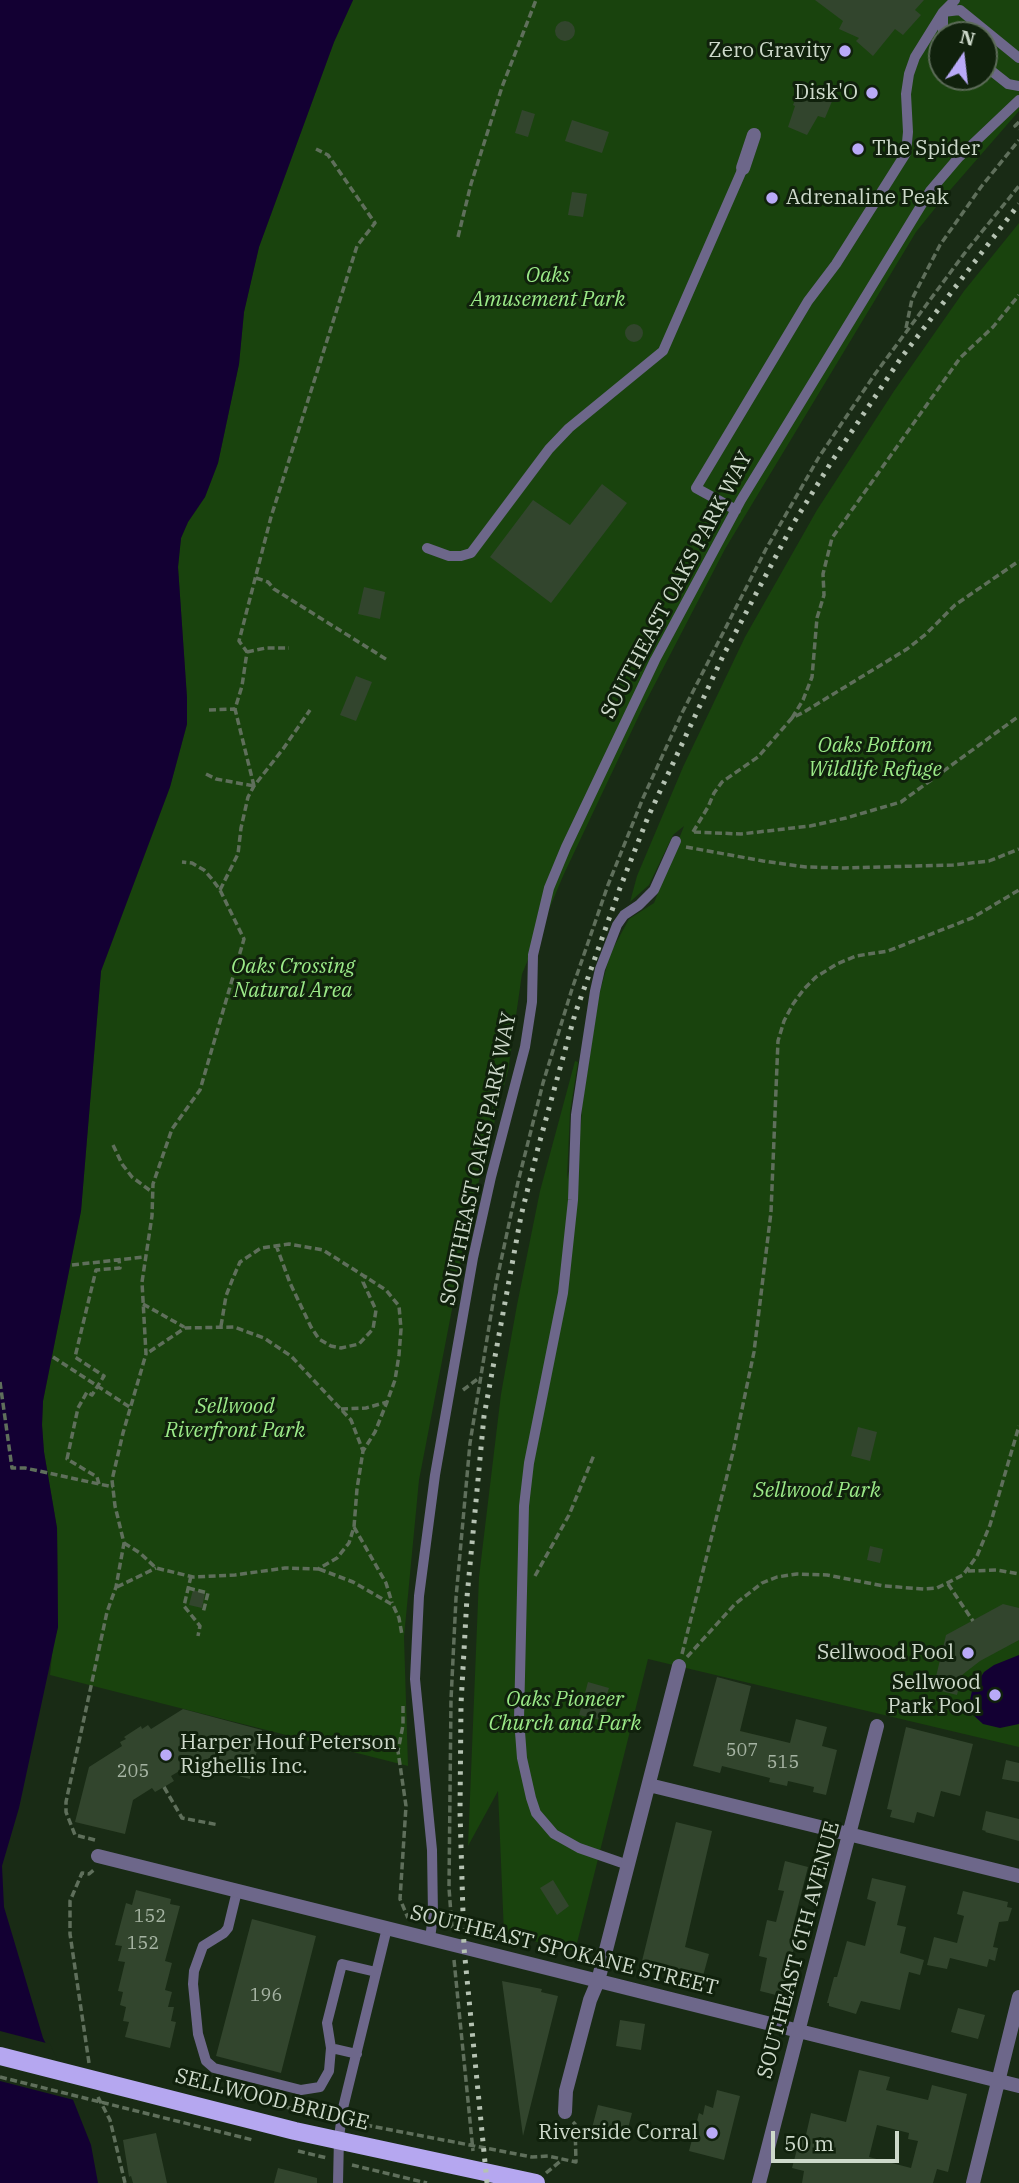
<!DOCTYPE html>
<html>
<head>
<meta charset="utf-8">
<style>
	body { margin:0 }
	#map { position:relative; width:1019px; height:2183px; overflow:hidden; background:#192b15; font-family:"IBM Plex Serif",serif }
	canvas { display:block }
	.north { position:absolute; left:928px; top:21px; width:70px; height:70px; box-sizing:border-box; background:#10210c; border:2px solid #5c6b58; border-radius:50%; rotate:14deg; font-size:19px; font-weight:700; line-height:28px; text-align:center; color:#cdd9ca }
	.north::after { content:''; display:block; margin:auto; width:24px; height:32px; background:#b9aaf7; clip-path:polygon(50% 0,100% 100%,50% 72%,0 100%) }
	.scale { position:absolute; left:771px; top:2131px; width:128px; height:32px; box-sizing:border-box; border:4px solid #cdd9ca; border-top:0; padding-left:9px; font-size:21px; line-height:24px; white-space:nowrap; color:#cdd9ca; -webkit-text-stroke:5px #10210c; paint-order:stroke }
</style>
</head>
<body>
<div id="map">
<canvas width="1019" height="2183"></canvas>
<div class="north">N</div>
<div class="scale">50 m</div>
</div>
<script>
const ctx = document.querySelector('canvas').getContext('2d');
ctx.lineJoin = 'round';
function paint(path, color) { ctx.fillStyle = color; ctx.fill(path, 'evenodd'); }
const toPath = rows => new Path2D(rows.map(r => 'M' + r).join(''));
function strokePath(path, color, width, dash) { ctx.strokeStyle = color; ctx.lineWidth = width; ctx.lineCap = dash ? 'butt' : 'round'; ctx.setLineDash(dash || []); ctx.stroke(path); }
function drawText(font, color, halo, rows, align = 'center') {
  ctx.font = font + ' "IBM Plex Serif",serif'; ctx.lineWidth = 6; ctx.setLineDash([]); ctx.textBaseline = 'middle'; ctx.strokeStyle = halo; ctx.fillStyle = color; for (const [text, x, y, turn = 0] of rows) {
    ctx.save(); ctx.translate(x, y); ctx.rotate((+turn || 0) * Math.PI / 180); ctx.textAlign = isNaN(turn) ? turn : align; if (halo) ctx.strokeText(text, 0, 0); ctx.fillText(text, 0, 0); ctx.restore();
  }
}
paint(toPath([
	[353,0,1019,0,1019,111,945,196,916,232,725,549,643,707,563,876,522,974,508,1071,471,1211,419,1480,404,1637,408,1766,50,1675,53,1645,58,1627,58,1579,57,1528,44,1452,42,1425,43,1401,81,1211,101,971,170,787,187,724,187,698,178,567,181,538,188,522,205,497,218,463,239,364,244,312,259,247,334,42],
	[942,35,984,35,984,77,942,77],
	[1019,223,1019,1747,648,1659,575,1951,504,1934,498,1791,468,1846,479,1577,501,1394,517,1305,540,1191,575,1061,578,1062,570,1112,567,1179,581,1124,582,1106,599,995,610,954,629,919,654,903,684,826,673,835,649,885,630,902,637,876,683,767,745,637,817,510,894,391,964,291]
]), '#19430d');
paint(toPath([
	[0,0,353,0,334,42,259,247,244,312,239,364,218,463,205,497,188,522,181,538,178,567,187,698,187,724,170,787,101,971,81,1211,43,1401,42,1425,44,1452,57,1528,58,1627,19,1808,2,1866,4,1907,43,2038,68,2087,91,2145,98,2183,0,2183],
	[1019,1655,1019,1724,1000,1728,983,1724,971,1713,970,1700,972,1691,984,1672,994,1665]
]), '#130033');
paint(toPath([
	[0,2031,50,2044,78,2101,0,2081]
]), '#192b15');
paint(toPath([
	[815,0,924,0,915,10,921,15,903,35,895,29,873,56,856,41,859,38,839,29,843,21],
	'555 31a10 10 0 1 1 20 0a10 10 0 1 1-20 0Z',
	[801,85,833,99,825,118,818,116,807,135,788,127,795,106,793,105],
	[522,110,535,114,528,137,515,133],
	[572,120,609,132,602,153,565,141],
	[572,192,587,194,583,217,568,215],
	'625 333a9 9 0 1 1 18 0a9 9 0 1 1-18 0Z',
	[602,484,627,503,551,603,490,557,533,500,570,525],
	[364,587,385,592,380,619,358,614],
	[356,676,372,682,356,721,340,715],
	[858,1427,877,1432,870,1461,851,1456],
	[870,1546,883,1549,880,1563,867,1560],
	[193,1590,205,1593,202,1608,189,1605],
	[1003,1604,1019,1608,1019,1640,980,1661,962,1675,957,1695,933,1689,946,1635],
	[717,1677,751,1686,740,1731,790,1743,796,1719,827,1727,822,1746,837,1750,826,1795,813,1792,814,1787,788,1781,787,1786,769,1782,770,1778,722,1766,720,1773,693,1766],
	[588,1682,609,1688,606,1697,610,1698,604,1721,579,1715],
	[183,1709,262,1730,250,1779,191,1764,171,1776,174,1781,164,1787,155,1792,152,1788,133,1800,125,1834,75,1822,89,1767,122,1746,120,1742,126,1739,124,1737,141,1726,142,1729,148,1725,151,1729],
	[906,1727,973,1744,960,1796,941,1791,934,1817,917,1812,914,1823,890,1817,892,1810,887,1809],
	[1006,1760,1019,1763,1019,1782,1002,1779],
	[986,1811,1019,1819,1019,1841,985,1832,986,1831,982,1830],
	[676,1822,712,1831,685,1947,709,1954,703,1976,642,1961],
	[785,1861,808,1867,793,1926,797,1927,795,1931,798,1932,783,1992,781,1992,780,1996,760,1991,767,1958,759,1956,767,1920,776,1922,784,1891,778,1890],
	[872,1878,906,1886,897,1925,906,1927,900,1953,924,1960,920,1975,909,1972,900,2010,861,2001,856,2014,829,2006,829,2003,827,2003,834,1977,837,1977,847,1941,865,1946,876,1902,867,1899],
	[553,1880,569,1906,557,1915,540,1888],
	[136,1890,171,1899,170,1904,180,1906,165,1961,172,1963,165,1990,172,1992,168,2007,174,2007,171,2021,176,2022,170,2048,125,2037,129,2022,123,2021,126,2007,120,2005,123,1992,118,1991,125,1962,118,1961,122,1946,115,1945,126,1903,132,1905],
	[963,1891,1008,1902,1007,1907,1012,1908,1008,1921,999,1922,993,1947,998,1948,995,1961,989,1959,987,1967,950,1958,947,1969,927,1965,934,1937,957,1943,964,1916,957,1914],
	[252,1919,316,1936,281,2073,216,2056],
	[502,1981,542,1989,541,1992,558,1996,523,2136],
	[958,2008,985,2015,978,2039,951,2032],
	[620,2020,645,2024,641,2050,616,2046],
	[859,2070,890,2077,886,2090,928,2100,932,2085,967,2094,948,2172,937,2169,933,2183,802,2183,804,2171,792,2168,800,2138,805,2139,811,2113,846,2122],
	[877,2125,909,2133,908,2139,918,2141,911,2168,869,2157],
	[717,2090,740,2096,724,2160,689,2151,699,2113,703,2115,705,2105,713,2108],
	[598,2105,632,2113,626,2136,592,2128],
	[156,2133,167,2183,133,2183,131,2176,129,2177,123,2140],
	[278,2168,317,2178,317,2183,274,2183]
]), '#32452d');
strokePath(toPath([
	[1019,122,1015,126,1019,129],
	[458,237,471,184,502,87,536,0],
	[906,328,912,299,940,245,981,187,1019,140],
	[256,578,268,582,274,589,389,661],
	[247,652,266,648,289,648],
	[209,710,235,709],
	[792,718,803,700,812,677,817,618,824,595,823,574,832,538,960,358,993,327,1019,295],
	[206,774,216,779,254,786],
	[254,786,235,709,242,686,247,652,239,641,271,517,357,246,375,223,328,155,316,149],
	[693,832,708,807,714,793,722,782,758,757,792,718,804,712,907,649,926,634,955,605,1019,561],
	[694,832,741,834,810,826,846,818,901,802,1019,716],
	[686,847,763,861,806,867,844,868,953,865,989,861,1019,849],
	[220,890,238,854,241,828,248,797,254,786,283,749,310,710],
	[113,1145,122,1164,132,1177,152,1192],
	[276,1245,290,1283,311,1327,319,1339,331,1346,341,1348,359,1344,373,1329,376,1310,363,1282,366,1275],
	[72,1265,144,1257],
	[143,1304,184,1327],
	[221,1326,226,1296,233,1278,240,1262,261,1248,289,1244,323,1250,386,1290,399,1306,401,1329,399,1355,395,1380,387,1402,375,1432,363,1451],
	[53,1357,131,1408],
	[0,1382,12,1468,25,1468,113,1487],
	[463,1390,479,1378],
	[341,1409,366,1408,387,1402],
	[99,1484,97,1477,67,1459,78,1408,87,1392,92,1395,104,1376,75,1357,96,1270,120,1268,119,1260],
	[354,1527,386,1583,392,1603],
	[124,1543,140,1553,156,1568,193,1577,235,1575,285,1568,318,1569,337,1558,349,1543,354,1527,357,1489,363,1451,351,1420,291,1356,264,1338,234,1327,185,1328,146,1354],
	[319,1569,353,1582,393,1605,399,1618,402,1635],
	[968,1571,997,1570,1019,1574],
	[191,1576,184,1606,200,1626,198,1636],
	[535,1576,569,1515,594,1455],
	[948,1584,973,1621],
	[117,1587,156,1568],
	[188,1588,208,1593,203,1613],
	[682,1654,733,1452,754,1352,771,1212,778,1041,784,1021,793,1004,804,989,816,977,837,964,856,956,888,951,972,918,1019,890],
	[687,1657,735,1604,762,1583,777,1577,797,1574,827,1575,884,1586,924,1589,937,1588,963,1575,977,1556,990,1525,1019,1426],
	[403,1706,403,1725,398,1751,406,1806,400,1899,408,1918],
	[164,1787,182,1818,219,1825],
	[95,1840,75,1835,66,1812,66,1802,107,1612,116,1587,124,1543,115,1506,112,1480,123,1433,146,1354,142,1282,152,1216,153,1184,172,1129,200,1090,244,939,220,890,212,879,204,870,192,863,182,862],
	[452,1928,449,1888,451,1700,456,1598,470,1443,496,1284,518,1182,543,1083,572,989,608,885,643,798,682,713,766,549,819,457,875,374,967,250,1019,186],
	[454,1960,473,2151],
	[89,2063,70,1934,70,1901,82,1873,89,1874,95,1869],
	[0,2077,253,2140],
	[215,2091,330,2117],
	[98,2097,110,2120,125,2183],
	[355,2123,532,2157,548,2156,576,2162,575,2124,573,2122],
	[298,2151,327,2158],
	[352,2165,427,2183],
	[546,2173,563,2159]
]), '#5f6f5b', 3.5, [7, 3.5]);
strokePath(toPath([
	[943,12,960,10,1019,58],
	[943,12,943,32,947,35],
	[984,65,1008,84,1019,86],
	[736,510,696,488,808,301,836,264,906,153,908,132,906,94,909,74,915,57,943,12,955,0],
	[427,548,449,556,461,556,471,553,549,449,569,428,663,351,743,168],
	[628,1865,579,1848,554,1834,536,1813,531,1798,522,1758,519,1719,524,1506,529,1463,563,1293,573,1200,576,1115,595,991,600,969,617,925,624,915,639,905,654,890,676,841],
	[237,1891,228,1928,224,1933,203,1946,194,1971,193,1984,198,2034,206,2061,214,2068,301,2090,320,2087,329,2071,331,2048,327,2023,342,1964,376,1972],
	[430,1939,433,1915,432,1850,415,1679,419,1596,435,1475,473,1258,491,1177,525,1047,532,1002,533,955,549,888,566,847,655,660,741,500,930,191,959,157,1019,100],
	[331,2048,357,2054],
	[338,2183,339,2137,343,2108,387,1928]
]), '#6d678a', 10);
strokePath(toPath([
	[743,168,754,135]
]), '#6d678a', 14);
strokePath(toPath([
	[649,1785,1019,1876],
	[98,1856,1019,2086],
	[565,2112,566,2091,590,2000,598,1981,679,1666],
	[759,2183,877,1726],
	[973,2183,1019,1997]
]), '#6d678a', 14);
strokePath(toPath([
	[0,2056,295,2131,536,2183]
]), '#b5a7f0', 18);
strokePath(toPath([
	[487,2183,464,1948,460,1812,461,1704,467,1597,484,1416,521,1216,538,1148,575,1014,620,888,648,817,723,656,793,524,832,461,901,358,1019,204]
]), '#b5c2b2', 5, [3.5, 7]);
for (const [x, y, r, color] of [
	[845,51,7,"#b9aaf7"],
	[872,93,7,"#b9aaf7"],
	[858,149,7,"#b9aaf7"],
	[772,198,7,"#b9aaf7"],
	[968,1653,7,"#b9aaf7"],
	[995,1695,7,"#b9aaf7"],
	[166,1755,7,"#b9aaf7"],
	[712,2133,7,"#b9aaf7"]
]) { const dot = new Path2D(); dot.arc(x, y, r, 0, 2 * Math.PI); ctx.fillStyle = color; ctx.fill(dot); strokePath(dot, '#10210c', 2.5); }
drawText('18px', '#a6b4a3', null, [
	["507",742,1751],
	["515",783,1763],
	["205",133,1772],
	["152",150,1917],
	["152",143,1944],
	["196",266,1996]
]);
drawText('21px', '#cdd9ca', '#10210c', [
	["Zero Gravity",831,51],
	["Disk'O",858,93],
	["The Spider",872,149,"left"],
	["Adrenaline Peak",786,198,"left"],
	["Sellwood Pool",954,1653],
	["Sellwood",981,1683],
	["Park Pool",981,1707],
	["Harper Houf Peterson",180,1743,"left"],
	["Righellis Inc.",180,1767,"left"],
	["Riverside Corral",698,2133]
], 'right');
drawText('italic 21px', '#9bea88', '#10210c', [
	["Oaks",548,276],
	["Amusement Park",548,300],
	["Oaks Bottom",875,746],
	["Wildlife Refuge",875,770],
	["Oaks Crossing",293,967],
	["Natural Area",293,991],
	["Sellwood",235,1407],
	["Riverfront Park",235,1431],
	["Sellwood Park",817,1491],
	["Oaks Pioneer",565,1700],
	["Church and Park",565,1724]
]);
drawText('21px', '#cdd9ca', '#10210c', [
	["SOUTHEAST OAKS PARK WAY",677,585,-62],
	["SOUTHEAST OAKS PARK WAY",479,1159,-78],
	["SOUTHEAST 6TH AVENUE",799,1950,-75],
	["SOUTHEAST SPOKANE STREET",564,1951,14],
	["SELLWOOD BRIDGE",272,2100,14]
]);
</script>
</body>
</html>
